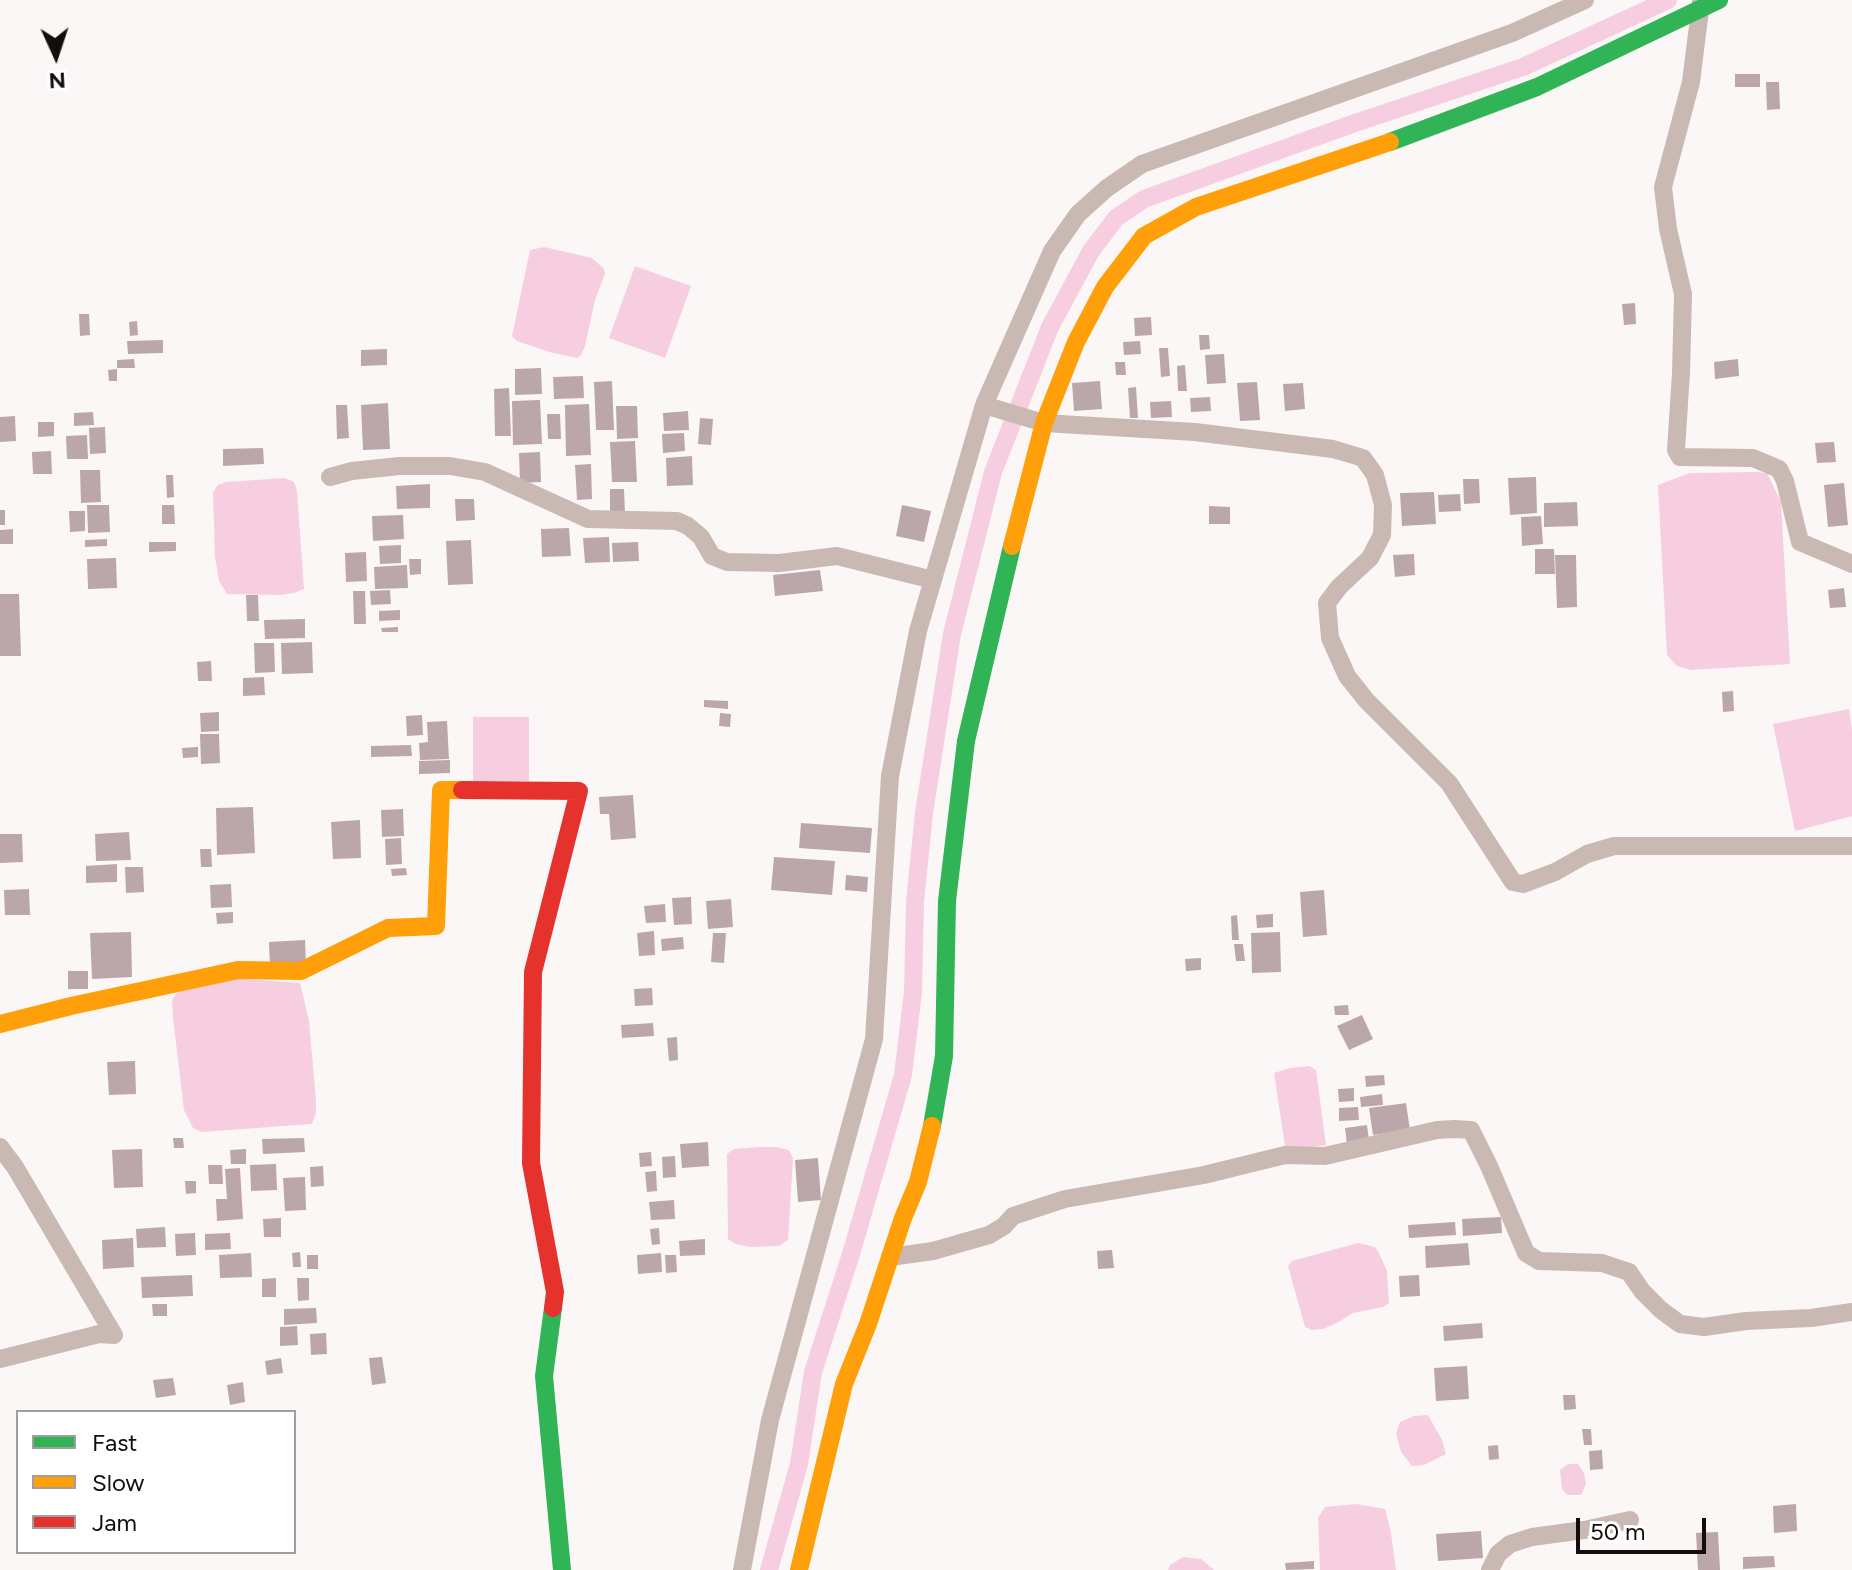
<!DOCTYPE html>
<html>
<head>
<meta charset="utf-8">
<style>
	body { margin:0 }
	#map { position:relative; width:1852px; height:1570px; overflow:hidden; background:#fcf7f7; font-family:Figtree,sans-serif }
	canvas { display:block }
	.legend { position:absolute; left:16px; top:1410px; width:280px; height:144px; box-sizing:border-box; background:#fff; border:2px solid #a19f9e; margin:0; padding:10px 14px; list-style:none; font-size:24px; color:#130e0d }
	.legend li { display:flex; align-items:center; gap:16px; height:40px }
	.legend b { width:40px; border:2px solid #a19f9e }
	.north { position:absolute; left:16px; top:16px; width:80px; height:80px; -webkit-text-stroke:6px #fff; paint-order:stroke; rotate:177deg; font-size:22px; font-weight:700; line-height:32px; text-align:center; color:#130e0d }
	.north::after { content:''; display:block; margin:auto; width:28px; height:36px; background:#130e0d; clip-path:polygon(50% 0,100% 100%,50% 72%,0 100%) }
	.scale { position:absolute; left:1576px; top:1518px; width:130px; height:36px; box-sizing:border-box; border:4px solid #130e0d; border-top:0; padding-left:10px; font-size:24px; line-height:28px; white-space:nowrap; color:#130e0d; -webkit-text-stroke:6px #fff; paint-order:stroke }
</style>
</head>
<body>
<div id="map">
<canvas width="1852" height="1570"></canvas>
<ul class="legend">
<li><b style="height:10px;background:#30b455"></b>Fast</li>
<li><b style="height:10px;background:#ff9f0a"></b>Slow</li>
<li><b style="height:10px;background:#e5322d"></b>Jam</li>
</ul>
<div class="north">N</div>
<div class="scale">50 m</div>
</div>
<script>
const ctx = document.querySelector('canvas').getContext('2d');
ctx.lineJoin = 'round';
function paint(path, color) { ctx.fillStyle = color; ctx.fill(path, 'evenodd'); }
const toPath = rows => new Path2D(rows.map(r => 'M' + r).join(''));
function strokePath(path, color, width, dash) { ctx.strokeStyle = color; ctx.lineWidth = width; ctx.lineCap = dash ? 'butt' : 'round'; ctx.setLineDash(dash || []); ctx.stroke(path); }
paint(toPath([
	[544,247,592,258,604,269,605,274,595,300,585,346,581,355,577,358,549,352,517,341,512,336,530,250],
	[635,266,691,286,665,358,609,338],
	[1755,472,1767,473,1781,502,1790,664,1691,670,1677,666,1667,655,1658,485,1690,473],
	[285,478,294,482,297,491,304,589,294,593,280,595,227,594,219,581,215,557,213,492,218,485,226,482],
	[1849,709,1852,730,1852,816,1795,831,1773,724],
	[473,717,529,717,529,781,473,782],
	[230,978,300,983,309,1021,316,1101,316,1113,312,1124,202,1132,193,1128,184,1110,173,1018,172,1000,177,992],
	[1309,1066,1316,1070,1326,1145,1293,1149,1285,1146,1274,1073,1290,1068],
	[758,1147,776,1147,789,1150,793,1158,788,1240,779,1246,750,1247,736,1244,728,1239,727,1154,734,1149],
	[1358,1243,1375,1247,1378,1251,1387,1271,1389,1303,1383,1307,1353,1313,1337,1323,1323,1329,1312,1330,1305,1327,1288,1266,1292,1261],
	[1428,1415,1442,1440,1446,1454,1424,1465,1412,1466,1401,1452,1396,1434,1400,1422,1414,1416],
	[1568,1464,1578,1464,1584,1473,1586,1484,1581,1495,1567,1495,1562,1489,1560,1470],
	[1356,1504,1385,1509,1391,1533,1396,1570,1320,1570,1318,1518,1325,1507],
	[1183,1557,1201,1559,1214,1570,1168,1570,1170,1565]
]), '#f7cde0');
strokePath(toPath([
	[769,1570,799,1464,813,1372,851,1254,903,1075,913,992,915,902,924,813,952,634,993,472,1050,327,1091,251,1116,218,1144,199,1355,123,1523,67,1668,0]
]), '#f7cde0', 18);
paint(toPath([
	[1735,74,1760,74,1760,87,1735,87],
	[1766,82,1779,82,1780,109,1767,110],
	[1635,303,1636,324,1624,325,1622,304],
	[79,314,89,314,90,335,80,336],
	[1151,317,1152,335,1135,336,1134,318],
	[137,321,138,335,130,336,129,322],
	[1199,335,1209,335,1210,349,1200,350],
	[163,340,163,353,128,354,127,341],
	[1140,341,1141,354,1124,355,1123,342],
	[1159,348,1168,348,1170,376,1161,377],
	[387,349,387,365,361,366,361,350],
	[1224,354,1226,383,1207,384,1205,355],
	[134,359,135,368,117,368,117,360],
	[1738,359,1739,376,1715,379,1714,362],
	[1115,362,1125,362,1126,375,1116,375],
	[1185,365,1187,391,1178,391,1177,366],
	[541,368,542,394,515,395,515,369],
	[117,369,117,381,109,381,108,370],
	[583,376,584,398,554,399,553,377],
	[612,381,614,430,596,430,594,382],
	[1100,381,1102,409,1074,411,1072,383],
	[1257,382,1260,420,1240,421,1237,383],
	[1303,383,1305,409,1285,411,1283,384],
	[1136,387,1138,418,1130,418,1128,388],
	[509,388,511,436,495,436,494,389],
	[1210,397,1211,411,1191,412,1190,398],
	[540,400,542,444,513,445,512,401],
	[1171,401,1172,417,1151,418,1150,402],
	[388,403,390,449,363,450,361,405],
	[589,404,591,455,566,456,565,405],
	[336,405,347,405,349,438,337,439],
	[616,406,637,406,638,438,617,439],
	[688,411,689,430,664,431,663,413],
	[93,412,94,425,74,426,74,413],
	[547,414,560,414,561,439,548,439],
	[15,416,16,441,0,442,0,417],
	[700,418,713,419,711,445,698,444],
	[38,422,54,422,54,436,38,437],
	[105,427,106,453,90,454,89,428],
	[684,433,685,451,663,453,662,434],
	[87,435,88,459,67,459,66,436],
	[635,441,637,482,612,482,610,442],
	[1834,442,1836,462,1817,463,1815,443],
	[263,448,264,464,223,466,223,449],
	[51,451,52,474,33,474,32,452],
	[540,452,541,482,520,483,519,453],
	[692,456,693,485,667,486,666,458],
	[591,464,592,499,577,500,575,465],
	[80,470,100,470,101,502,81,503],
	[166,475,173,475,174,497,167,498],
	[1536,477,1537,513,1510,515,1508,478],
	[1463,479,1479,479,1480,503,1464,504],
	[1844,483,1848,525,1828,527,1824,485],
	[430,484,430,508,397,509,396,486],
	[610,489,624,489,625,514,610,514],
	[1434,492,1436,524,1402,526,1400,493],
	[1460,494,1461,511,1439,512,1438,495],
	[455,499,474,499,475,520,456,521],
	[1577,502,1578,526,1544,527,1544,503],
	[87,505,109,505,110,532,88,533],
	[162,505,174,505,175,524,162,524],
	[902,505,931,511,924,542,896,536],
	[1209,506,1230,507,1230,524,1209,524],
	[0,510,5,510,5,525,0,525],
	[69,511,85,511,85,531,70,532],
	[403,515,404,539,373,541,372,516],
	[1541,516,1543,544,1522,546,1521,517],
	[569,528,571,556,542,557,541,529],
	[13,529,13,544,0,544,0,530],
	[609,537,610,562,585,563,583,538],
	[107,539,107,546,85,547,85,540],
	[471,540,473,584,448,585,446,541],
	[149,542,176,542,176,551,149,552],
	[638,542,639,561,613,562,612,543],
	[401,545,401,563,380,564,379,546],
	[1535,549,1554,549,1555,574,1535,574],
	[366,552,367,581,346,582,345,553],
	[1414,554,1415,575,1395,577,1393,555],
	[1555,555,1576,555,1577,607,1557,608],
	[116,558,117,588,88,589,87,559],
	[409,559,421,559,421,574,410,575],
	[407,565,408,588,375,589,374,567],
	[820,570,823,591,775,596,773,575],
	[1844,588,1846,607,1830,608,1828,590],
	[390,590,391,604,371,605,370,591],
	[353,591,365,591,366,624,354,624],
	[0,594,19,594,21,656,0,656],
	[246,595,258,595,259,621,247,621],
	[400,610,400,620,379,621,379,611],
	[305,619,305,638,265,639,264,620],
	[398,627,398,632,382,632,381,628],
	[312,642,313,673,282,674,281,643],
	[254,643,274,643,275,672,255,673],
	[211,661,212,681,198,681,197,662],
	[264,677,265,695,243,696,243,678],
	[1733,691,1734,711,1723,712,1722,692],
	[704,700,728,701,728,709,704,707],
	[219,712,219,731,201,732,200,713],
	[720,713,731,714,730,727,719,726],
	[422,715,423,735,407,736,406,716],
	[447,721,449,759,420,760,419,743,428,742,427,722],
	[200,734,219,734,220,763,201,764],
	[411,745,412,756,371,757,371,746],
	[198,747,198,757,183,758,182,748],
	[450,760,450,773,419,774,419,761],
	[633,795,636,838,611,840,609,814,600,814,599,797],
	[253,807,255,853,217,855,216,808],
	[403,809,404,836,382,837,381,810],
	[360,820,361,858,333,859,331,822],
	[801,823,872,828,870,853,799,848],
	[129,832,131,860,96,861,95,834],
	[0,834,22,834,23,862,0,863],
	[401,838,402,864,386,865,385,839],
	[200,849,211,849,212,867,201,867],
	[774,857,835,861,832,895,771,890],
	[117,864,117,882,86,883,86,866],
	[125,867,143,867,144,892,126,893],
	[406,868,407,875,392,876,391,869],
	[846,875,868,877,867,892,845,890],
	[231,884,232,907,211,908,210,885],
	[29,889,30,915,5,915,4,890],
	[1324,890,1327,935,1303,937,1300,892],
	[691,897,692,924,674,925,672,898],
	[731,899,733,927,708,929,706,901],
	[665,904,666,922,646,923,644,906],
	[233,912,233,923,217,924,216,913],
	[1273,914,1273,927,1257,928,1256,915],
	[1237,915,1239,940,1232,940,1231,916],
	[654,931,655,955,639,956,637,933],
	[131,932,132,977,92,979,90,933],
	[1280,932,1281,972,1252,973,1251,933],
	[713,933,726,933,724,963,711,962],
	[683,937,684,949,662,951,661,939],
	[305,940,306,965,270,967,269,942],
	[1234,944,1243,944,1245,961,1236,961],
	[1201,958,1201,970,1186,971,1185,959],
	[68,971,88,971,88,989,68,989],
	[652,988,653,1005,635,1006,634,989],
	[1348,1005,1349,1015,1335,1015,1334,1006],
	[1362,1015,1373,1039,1349,1050,1337,1026],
	[653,1023,654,1036,622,1038,621,1025],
	[677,1037,678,1060,669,1061,667,1038],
	[135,1061,136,1094,109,1095,107,1062],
	[1384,1075,1385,1085,1366,1087,1365,1076],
	[1354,1088,1354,1101,1339,1102,1338,1089],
	[1382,1094,1383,1105,1361,1107,1360,1097],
	[1406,1103,1410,1130,1373,1135,1369,1108],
	[1358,1107,1359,1120,1339,1121,1339,1108],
	[1367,1125,1369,1141,1347,1144,1345,1128],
	[173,1138,183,1138,184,1148,174,1148],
	[304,1138,305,1152,263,1154,262,1139],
	[708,1142,709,1166,682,1168,680,1144],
	[142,1149,143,1187,114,1188,112,1150],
	[246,1149,246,1164,231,1164,230,1150],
	[651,1152,652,1166,640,1167,639,1153],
	[675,1156,676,1177,663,1178,662,1157],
	[818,1158,821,1200,798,1202,795,1160],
	[276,1164,277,1190,251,1191,250,1165],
	[208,1165,222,1165,223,1184,209,1184],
	[323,1166,324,1186,311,1187,310,1167],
	[240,1168,243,1219,217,1221,216,1199,227,1199,225,1169],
	[656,1171,657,1191,647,1192,645,1172],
	[305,1177,306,1210,285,1211,283,1178],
	[185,1181,196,1181,196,1193,186,1194],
	[674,1200,675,1219,651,1220,649,1202],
	[1501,1217,1502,1233,1463,1236,1462,1219],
	[281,1218,281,1237,264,1237,263,1219],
	[1455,1222,1456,1235,1409,1238,1408,1225],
	[165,1227,166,1247,137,1248,136,1229],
	[659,1228,660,1244,652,1245,650,1229],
	[195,1233,196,1255,176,1256,175,1234],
	[230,1233,231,1249,205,1250,205,1234],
	[133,1238,134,1267,103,1269,102,1240],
	[705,1239,705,1255,680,1256,679,1241],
	[1468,1243,1470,1265,1426,1268,1425,1246],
	[1112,1250,1114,1268,1098,1269,1097,1251],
	[300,1252,301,1267,293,1267,292,1253],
	[251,1253,252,1277,220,1278,219,1255],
	[661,1253,662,1272,638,1274,637,1255],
	[307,1255,318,1255,318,1269,307,1269],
	[665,1255,676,1255,677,1272,666,1273],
	[192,1275,193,1296,142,1298,141,1277],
	[1419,1275,1420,1296,1400,1297,1399,1276],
	[276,1278,276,1297,262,1297,262,1279],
	[297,1278,309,1278,309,1300,298,1301],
	[152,1304,167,1304,167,1316,153,1316],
	[316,1308,317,1323,284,1325,284,1309],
	[1482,1323,1483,1338,1444,1341,1443,1326],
	[297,1326,298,1345,280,1346,280,1327],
	[326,1333,327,1354,311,1355,310,1334],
	[382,1357,386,1383,372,1385,369,1358],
	[281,1358,283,1373,267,1375,265,1361],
	[1467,1366,1469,1399,1436,1401,1434,1368],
	[173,1378,176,1395,156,1398,153,1380],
	[243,1382,245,1402,230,1405,227,1385],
	[1563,1395,1575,1395,1576,1409,1564,1410],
	[1582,1429,1591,1429,1592,1445,1584,1445],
	[1498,1445,1499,1459,1489,1460,1488,1446],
	[1602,1450,1603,1469,1590,1470,1589,1451],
	[1796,1504,1797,1531,1774,1533,1773,1506],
	[1481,1531,1483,1558,1438,1561,1436,1534],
	[1718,1532,1720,1570,1698,1570,1696,1533],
	[1774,1556,1775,1567,1743,1569,1743,1557],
	[1314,1561,1314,1569,1286,1570,1285,1563]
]), '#bba7ab');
strokePath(toPath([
	[1701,2,1691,82,1663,187,1668,229,1683,294,1681,373,1676,450,1680,457,1753,458,1779,469,1785,481,1800,542,1852,564],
	[984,405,1044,423,1195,432,1333,449,1363,458,1375,475,1383,505,1382,535,1370,558,1339,587,1327,603,1330,638,1347,676,1366,700,1449,783,1513,882,1523,884,1555,872,1587,854,1614,846,1852,846],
	[330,477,352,471,399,466,450,466,485,472,588,519,677,521,688,526,701,537,712,556,727,562,779,563,837,556,933,580],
	[0,1147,15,1167,114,1335,99,1334,0,1359],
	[890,1257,933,1251,989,1235,1004,1226,1013,1216,1065,1199,1204,1175,1285,1155,1325,1156,1437,1130,1455,1129,1471,1130,1489,1166,1526,1253,1539,1261,1602,1263,1629,1272,1642,1291,1661,1310,1680,1324,1704,1327,1746,1321,1811,1318,1852,1312],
	[742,1570,770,1420,874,1039,890,776,918,631,984,405,1052,251,1078,214,1107,188,1142,164,1512,33,1585,0],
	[1490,1570,1498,1554,1510,1544,1532,1537,1584,1530,1630,1520]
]), '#c9b9b2', 18);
strokePath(toPath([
	[1390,142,1537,87,1719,0],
	[932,1126,944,1056,947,901,966,741,1012,546],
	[553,1308,544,1376,562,1570]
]), '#30b455', 18);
strokePath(toPath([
	[1012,546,1044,423,1076,342,1105,287,1144,236,1196,207,1390,142],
	[0,1024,71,1006,238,970,301,971,388,928,436,926,441,790,462,790],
	[799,1570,844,1384,868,1324,903,1218,918,1182,932,1126]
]), '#ff9f0a', 18);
strokePath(toPath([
	[462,790,579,791,533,972,531,1163,555,1292,553,1308]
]), '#e5322d', 18);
</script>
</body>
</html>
